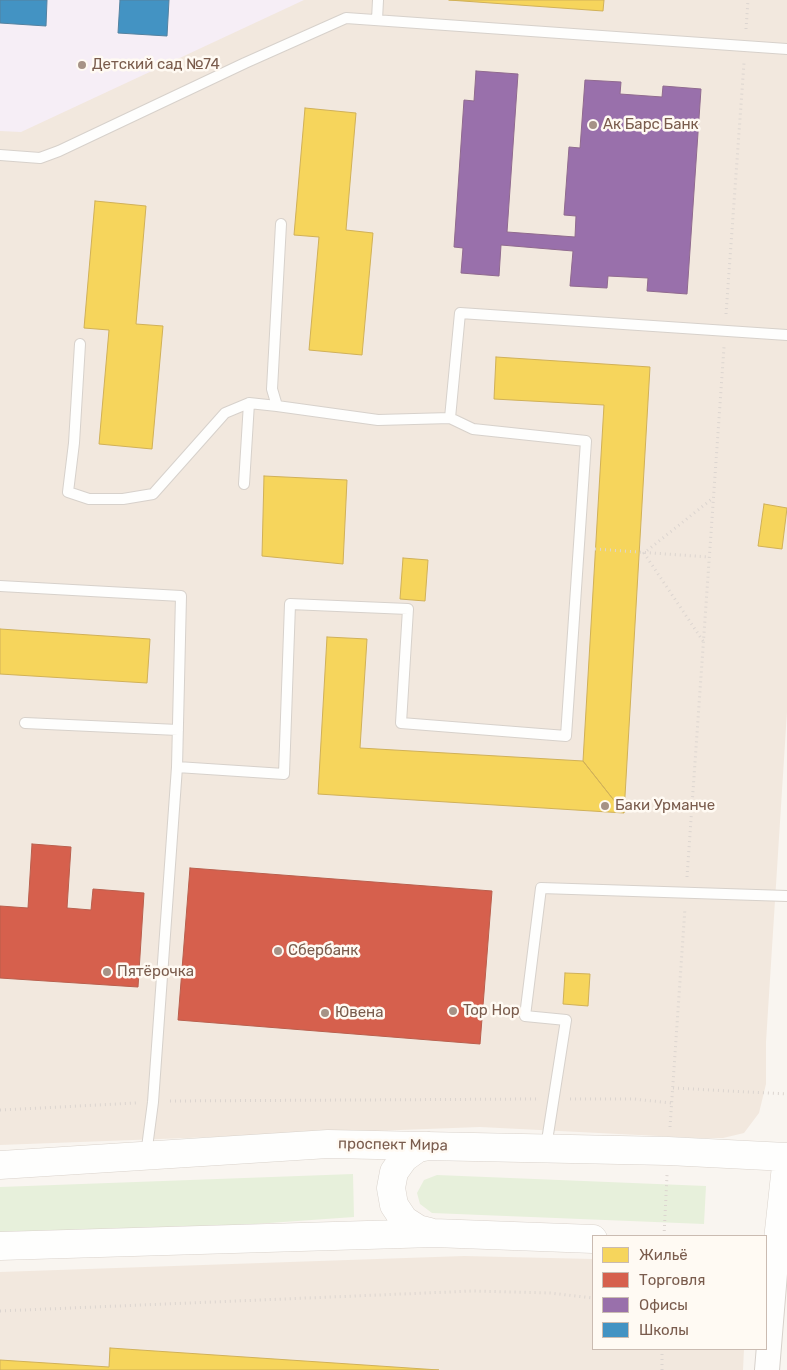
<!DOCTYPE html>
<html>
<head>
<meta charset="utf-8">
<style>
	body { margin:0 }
	#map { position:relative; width:787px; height:1370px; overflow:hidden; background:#f9f5f0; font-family:Rubik,sans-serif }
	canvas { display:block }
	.legend { position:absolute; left:592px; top:1235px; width:175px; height:115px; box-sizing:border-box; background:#fffaf3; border:1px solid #cabbb1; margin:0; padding:6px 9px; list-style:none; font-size:15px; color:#7a5c4d }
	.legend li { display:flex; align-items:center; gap:10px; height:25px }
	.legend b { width:25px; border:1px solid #cabbb1 }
</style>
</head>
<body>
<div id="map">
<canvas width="787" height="1370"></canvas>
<ul class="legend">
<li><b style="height:14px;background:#f6d55c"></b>Жильё</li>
<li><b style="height:14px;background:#d6604d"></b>Торговля</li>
<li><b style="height:14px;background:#9970ab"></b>Офисы</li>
<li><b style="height:14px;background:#4393c3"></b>Школы</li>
</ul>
</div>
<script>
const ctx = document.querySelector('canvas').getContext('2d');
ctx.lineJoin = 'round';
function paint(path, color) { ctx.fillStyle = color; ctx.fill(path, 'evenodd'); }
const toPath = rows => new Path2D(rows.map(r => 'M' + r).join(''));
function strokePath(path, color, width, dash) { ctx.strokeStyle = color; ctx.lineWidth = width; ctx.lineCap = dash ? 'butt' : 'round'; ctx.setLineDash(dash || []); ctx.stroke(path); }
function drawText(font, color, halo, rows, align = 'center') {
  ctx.font = font + ' Rubik,sans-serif'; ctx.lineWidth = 5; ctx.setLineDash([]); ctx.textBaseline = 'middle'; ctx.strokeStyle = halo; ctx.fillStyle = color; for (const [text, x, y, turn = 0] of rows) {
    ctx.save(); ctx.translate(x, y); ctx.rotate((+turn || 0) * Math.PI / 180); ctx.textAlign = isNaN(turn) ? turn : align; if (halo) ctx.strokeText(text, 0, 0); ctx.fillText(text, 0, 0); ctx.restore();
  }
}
paint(toPath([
	[0,0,787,0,787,712,766,1042,766,1084,759,1113,744,1133,723,1138,698,1138,480,1127,0,1145],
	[464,1256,593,1259,593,1349,744,1349,743,1370,0,1370,0,1272]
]), '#f2e8de');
paint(toPath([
	[0,0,304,0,21,132,0,131]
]), '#f6eef6');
paint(toPath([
	[353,1174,354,1217,0,1242,0,1187],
	[437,1175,706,1186,704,1224,432,1213,420,1204,417,1193,424,1180]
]), '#e7f0db');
const homes = toPath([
	[449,0,604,0,603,11,449,0],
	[305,108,356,113,346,230,373,233,362,355,309,350,319,237,294,235,305,108],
	[95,201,146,206,136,324,163,326,152,449,99,444,109,330,84,328,95,201],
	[496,357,650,367,624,813,583,761,604,405,494,399,496,357],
	[264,476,347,480,343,564,262,556,264,476],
	[764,504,787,508,782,549,758,546,764,504],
	[403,558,428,560,425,601,400,599,403,558],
	[0,629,150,639,147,683,0,674,0,629],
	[327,637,367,639,360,748,583,761,624,813,318,794,327,637],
	[565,973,590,974,588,1006,563,1004,565,973],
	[110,1348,439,1370,0,1370,0,1360,109,1367,110,1348]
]);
paint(homes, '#f6d55c');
strokePath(homes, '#d1b158', 1);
const shops = toPath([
	[32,844,71,847,67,908,91,910,93,889,144,893,138,987,0,978,0,906,28,908,32,844],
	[190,868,492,891,480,1044,178,1020,190,868]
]);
paint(shops, '#d6604d');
strokePath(shops, '#ba5f4d', 1);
const offices = toPath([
	[476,71,518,74,507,232,575,237,576,216,564,215,569,147,580,148,585,80,621,82,620,94,662,97,663,86,701,89,687,294,647,291,648,278,608,276,607,288,570,286,573,251,501,245,499,276,461,273,463,248,454,247,464,100,474,101,476,71]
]);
paint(offices, '#9970ab');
strokePath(offices, '#906a8f', 1);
const schools = toPath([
	[0,0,47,0,46,26,0,23,0,0],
	[120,0,169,0,167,36,118,33,120,0]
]);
paint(schools, '#4393c3');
strokePath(schools, '#5482a0', 1);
const service = toPath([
	[377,20,378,0],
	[0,155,40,158,59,151,245,63,346,18,787,49],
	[281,224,272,389,277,406,378,420,450,418],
	[80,344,74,443,68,492,89,499,123,499,153,494,225,413,249,403,277,406],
	[244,484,249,403],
	[0,586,181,596,177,767],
	[25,723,178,730],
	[546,1147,566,1020,525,1016,541,888,787,896],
	[146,1155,153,1102,177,767,284,774,290,604,408,609,401,723,566,736,586,441,473,429,450,418,460,313,787,335]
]);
const tertiary = toPath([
	[767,1370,777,1249]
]);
const secondary = toPath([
	[429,1146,418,1148,404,1158,394,1172,391,1188,394,1205,404,1220,418,1229,430,1232],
	[0,1165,328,1144,668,1151,787,1157],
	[0,1246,434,1233,593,1239],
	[777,1249,787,1157]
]);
strokePath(service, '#d7d1cb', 12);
strokePath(tertiary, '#d7d1cb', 26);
strokePath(secondary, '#d9d2cb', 29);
strokePath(toPath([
	[746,29,748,0],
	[726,314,744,63],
	[595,549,709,557],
	[703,641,644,553,713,498],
	[687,877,724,347],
	[673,1088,787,1094],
	[570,1099,634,1099,671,1103],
	[170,1101,537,1099],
	[0,1110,137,1103],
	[670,1127,685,908],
	[664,1236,667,1175],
	[0,1311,473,1291,550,1293,593,1298],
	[662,1370,662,1349]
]), '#dcd5d0', 3, [1, 4]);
strokePath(service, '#fefefd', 10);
strokePath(tertiary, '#fefefd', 24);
strokePath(secondary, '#fefefd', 28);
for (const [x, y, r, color] of [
	[82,65,5,"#a69286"],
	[593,125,5,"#a69286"],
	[605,806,5,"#a69286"],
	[278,951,5,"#a69286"],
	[107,972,5,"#a69286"],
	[453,1011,5,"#a69286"],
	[325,1013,5,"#a69286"]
]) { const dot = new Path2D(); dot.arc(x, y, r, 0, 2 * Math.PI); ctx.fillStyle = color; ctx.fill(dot); strokePath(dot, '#fffaf3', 2); }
drawText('15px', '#7a5c4d', '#fffaf3', [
	["Детский сад №74",92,65],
	["Ак Барс Банк",603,125],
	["Баки Урманче",615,806],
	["Сбербанк",288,951],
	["Пятёрочка",117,972],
	["Top Hop",463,1011],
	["Ювена",335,1013]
], 'left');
drawText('15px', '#7a5c4d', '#fffaf3', [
	["проспект Мира",393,1145,1]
]);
</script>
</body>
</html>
